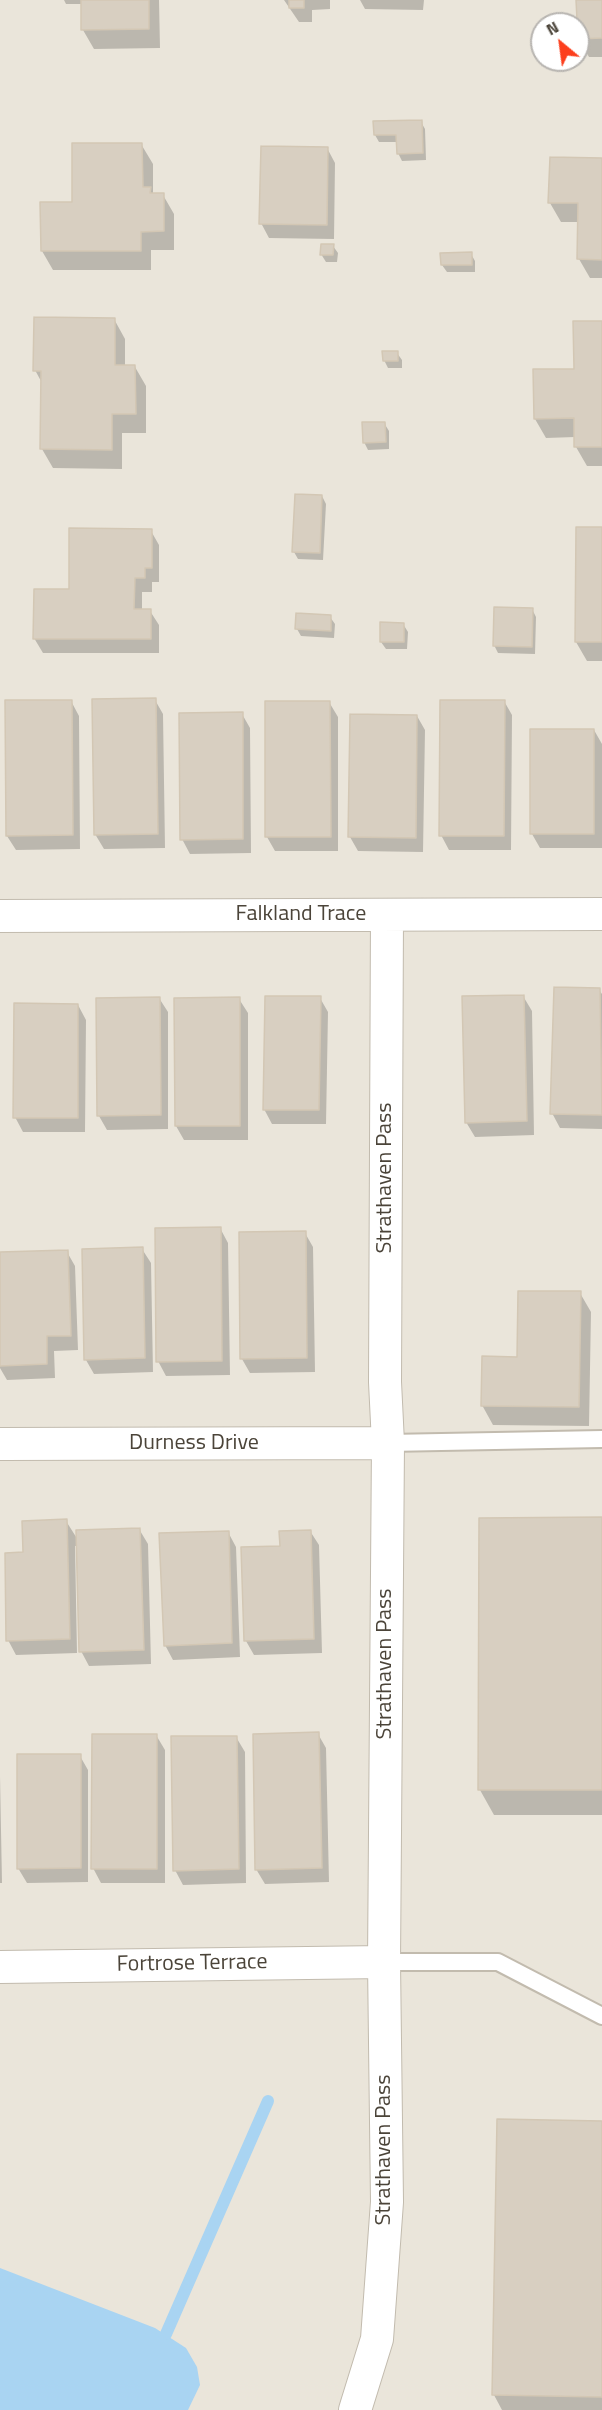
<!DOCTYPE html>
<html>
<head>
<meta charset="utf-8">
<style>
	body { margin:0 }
	#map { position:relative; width:602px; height:2410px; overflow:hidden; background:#f6f3ec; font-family:"Titillium Web",sans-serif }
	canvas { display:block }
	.north { position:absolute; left:530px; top:12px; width:60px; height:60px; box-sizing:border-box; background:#fff; border:2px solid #b7b4b0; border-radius:50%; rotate:331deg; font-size:16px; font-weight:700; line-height:24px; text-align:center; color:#4b4439 }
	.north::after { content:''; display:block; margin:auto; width:21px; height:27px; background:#fc3f1d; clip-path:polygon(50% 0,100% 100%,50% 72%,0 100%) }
</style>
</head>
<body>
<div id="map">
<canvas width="602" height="2410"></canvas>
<div class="north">N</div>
</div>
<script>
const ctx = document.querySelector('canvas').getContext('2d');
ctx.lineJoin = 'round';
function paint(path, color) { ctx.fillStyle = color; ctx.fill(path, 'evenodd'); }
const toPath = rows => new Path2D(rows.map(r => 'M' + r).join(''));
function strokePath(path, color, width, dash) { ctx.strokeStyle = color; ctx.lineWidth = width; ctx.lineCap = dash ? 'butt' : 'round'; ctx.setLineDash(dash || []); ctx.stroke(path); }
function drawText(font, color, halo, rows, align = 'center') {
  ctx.font = font + ' "Titillium Web",sans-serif'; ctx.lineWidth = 5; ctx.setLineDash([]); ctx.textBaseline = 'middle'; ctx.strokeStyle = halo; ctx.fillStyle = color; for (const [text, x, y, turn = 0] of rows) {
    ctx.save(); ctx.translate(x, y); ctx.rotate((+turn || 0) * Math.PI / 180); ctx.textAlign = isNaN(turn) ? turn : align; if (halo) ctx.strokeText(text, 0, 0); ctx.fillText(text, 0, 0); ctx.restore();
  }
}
paint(toPath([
	[0,0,602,0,602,2410,0,2410],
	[542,24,578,24,578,60,542,60]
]), '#eae5da');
paint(toPath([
	[0,2268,155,2328,186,2348,197,2367,200,2385,188,2410,0,2410]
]), '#a9d4f2');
paint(toPath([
	[64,0,159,0,160,48,94,49,83,30,82,4,66,4],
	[284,0,330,0,330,9,312,10,312,22,299,22],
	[360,0,424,0,423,10,365,9],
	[577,0,602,0,602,57,589,57,578,38],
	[421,122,425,129,426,160,402,161,398,153,398,142,379,142,375,135],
	[141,144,153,164,153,194,163,195,174,214,174,250,151,250,151,270,53,270,42,251,42,204,73,204],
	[327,148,335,163,334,239,269,238,261,223],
	[602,160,602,278,590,278,579,259,579,222,561,222,550,203],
	[333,246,338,253,337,262,326,262,321,254],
	[471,254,475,261,475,272,447,272,442,265],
	[114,319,125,339,125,367,135,367,146,386,146,433,122,433,122,469,53,468,42,449,42,383,35,370],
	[602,323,602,466,587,466,576,447,575,437,546,438,535,419,575,371],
	[397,353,402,360,402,368,388,368,384,360],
	[384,423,389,431,389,449,368,450,364,442],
	[322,496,326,504,323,560,298,559,294,552],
	[602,529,602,661,587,661,576,642],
	[151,531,159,545,159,582,152,582,152,592,142,592,142,611,150,611,159,625,159,653,43,653,34,638,70,591],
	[532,609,536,617,535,654,498,653,494,645],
	[330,617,335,624,334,638,301,636,297,629],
	[403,624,408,632,407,649,386,649,381,642],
	[155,700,163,714,165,848,104,849,95,834],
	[71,701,79,716,80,849,16,850,7,836],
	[504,701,512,715,511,850,449,850,441,835],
	[329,702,338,717,338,851,275,851,267,837],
	[242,714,250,728,251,853,190,854,182,839],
	[417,716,425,730,423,852,358,851,350,837],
	[594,730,602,744,602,848,540,848,532,834],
	[599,990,602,994,602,1129,560,1128,552,1113],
	[523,996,532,1011,534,1135,475,1137,466,1122],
	[159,998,168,1012,168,1129,107,1130,99,1116],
	[320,998,328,1012,326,1124,272,1124,264,1109],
	[239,999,248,1013,248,1140,184,1140,176,1126],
	[78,1005,86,1020,85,1132,23,1132,15,1117],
	[220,1228,228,1243,230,1375,166,1376,158,1361],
	[305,1233,313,1247,315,1372,250,1373,242,1359],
	[142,1249,151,1263,153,1372,94,1374,86,1360],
	[67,1252,75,1266,78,1350,54,1351,55,1378,7,1380,0,1368,0,1254],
	[580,1293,591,1312,589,1426,493,1425,482,1405,519,1358],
	[480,1519,602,1519,602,1815,494,1815,480,1790],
	[66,1521,78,1540,139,1529,148,1544,151,1664,89,1666,81,1651,78,1546,75,1546,77,1653,16,1655,8,1640],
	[310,1531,319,1545,322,1653,254,1655,246,1641,281,1548],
	[228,1532,236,1547,240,1657,173,1660,165,1645],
	[318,1734,326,1748,329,1882,265,1884,256,1869],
	[156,1735,165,1750,165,1883,101,1883,93,1868],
	[236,1737,245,1752,246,1883,183,1885,175,1870],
	[80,1756,88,1770,88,1882,27,1883,18,1868],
	[0,1776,2,1883,0,1883],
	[499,2121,602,2122,602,2410,502,2410,494,2395]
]), '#0003');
strokePath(toPath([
	[166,2334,268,2101]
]), '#a9d4f2', 12);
const building = toPath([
	[81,0,149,0,149,29,81,30,81,0],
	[289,0,304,0,304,8,289,8,289,0],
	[576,0,602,0,602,38,578,39,576,0],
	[422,120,423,153,397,154,396,135,374,135,373,121,422,120],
	[72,143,142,143,143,187,151,187,150,193,164,193,164,231,141,232,141,251,41,251,40,202,72,202,72,143],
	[261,146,328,147,327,225,259,224,261,146],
	[550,157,602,158,602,260,577,259,578,203,548,203,550,157],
	[321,244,334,244,333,255,320,255,321,244],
	[472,252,472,265,441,265,440,253,472,252],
	[34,317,115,318,115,365,135,365,136,414,112,414,112,450,40,449,41,371,33,371,34,317],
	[573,321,602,321,602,447,574,447,574,418,534,419,533,369,574,369,573,321],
	[382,351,398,351,398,361,383,361,382,351],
	[362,422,385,422,386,442,363,443,362,422],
	[295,494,322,495,320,553,292,552,295,494],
	[576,527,602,527,602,642,575,642,576,527],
	[69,528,152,529,152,568,145,568,145,578,135,578,134,609,151,609,151,639,33,639,34,589,69,589,69,528],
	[494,607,533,608,532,647,493,646,494,607],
	[296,613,331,615,331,631,295,629,296,613],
	[380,622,404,623,404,642,380,642,380,622],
	[156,698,158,834,94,835,92,699,156,698],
	[5,700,72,700,73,835,6,836,5,700],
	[440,700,505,700,504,836,439,836,440,700],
	[265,701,330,701,331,837,265,837,265,701],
	[243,712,243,839,180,840,179,713,243,712],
	[350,714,417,715,416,838,348,837,350,714],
	[530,729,594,729,594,834,530,834,530,729],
	[554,987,600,988,602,1115,550,1114,554,987],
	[524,995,527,1121,465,1123,462,996,524,995],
	[265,996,321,996,319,1110,263,1110,265,996],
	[160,997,161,1115,97,1116,96,998,160,997],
	[240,997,240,1126,175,1126,174,998,240,997],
	[14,1003,78,1004,78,1118,13,1118,14,1003],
	[221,1227,222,1361,156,1362,155,1228,221,1227],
	[306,1231,307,1358,240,1359,239,1232,306,1231],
	[143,1247,145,1358,84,1360,82,1249,143,1247],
	[68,1250,71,1336,47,1336,47,1364,0,1366,0,1252,68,1250],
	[518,1291,581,1291,579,1407,481,1406,482,1356,517,1357,518,1291],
	[602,1517,602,1790,478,1790,479,1518,602,1517],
	[67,1519,70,1639,6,1641,5,1553,23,1552,22,1521,67,1519],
	[140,1528,144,1650,79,1652,76,1530,140,1528],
	[311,1530,314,1639,244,1641,241,1547,280,1546,279,1531,311,1530],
	[229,1531,232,1643,164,1646,159,1533,229,1531],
	[319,1732,322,1868,255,1870,253,1734,319,1732],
	[92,1734,157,1734,157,1869,91,1869,92,1734],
	[171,1736,237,1736,239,1869,173,1871,171,1736],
	[17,1754,81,1754,81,1868,17,1869,17,1754],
	[497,2119,602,2121,602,2397,492,2395,497,2119]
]);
paint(building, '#d8cfc1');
strokePath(building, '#d3c7b4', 1.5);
const service = toPath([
	[388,1443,602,1439],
	[384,1962,498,1962,602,2016]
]);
const minor = toPath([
	[0,916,602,914],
	[0,1444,388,1443],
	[0,1967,384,1962],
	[355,2410,377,2339,387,2202,384,1962,388,1443,385,1382,387,915]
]);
strokePath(service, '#c2bbae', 20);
strokePath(minor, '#c2bbae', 34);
strokePath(service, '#fff', 16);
strokePath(minor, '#fff', 32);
drawText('22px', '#4b4439', '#fff', [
	["Falkland Trace",301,915],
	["Strathaven Pass",386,1178,-90],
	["Durness Drive",194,1444],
	["Strathaven Pass",386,1664,-90],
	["Fortrose Terrace",192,1964,-1],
	["Strathaven Pass",385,2150,-90]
]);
</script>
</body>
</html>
